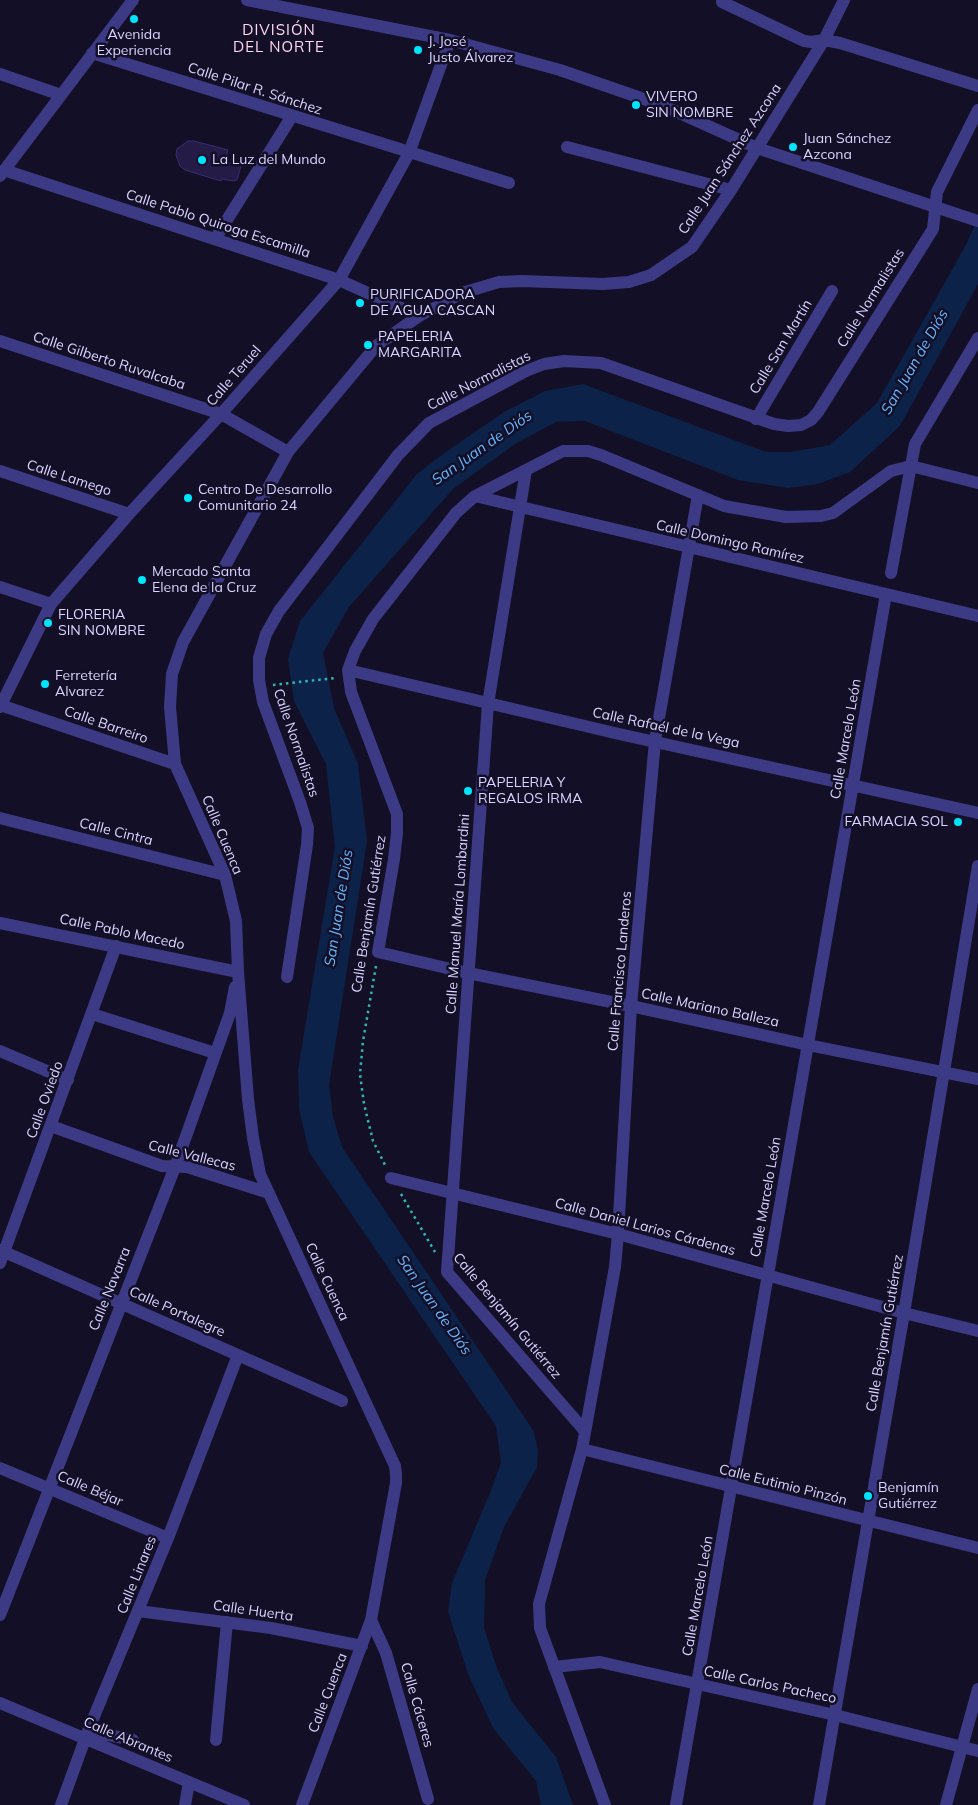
<!DOCTYPE html>
<html>
<head>
<meta charset="utf-8">
<style>
	body { margin:0 }
	canvas { display:block; background:#130f26 }
</style>
</head>
<body>
<canvas width="978" height="1805"></canvas>
<script>
const ctx = document.querySelector('canvas').getContext('2d');
ctx.lineJoin = 'round';
function paint(path, color) { ctx.fillStyle = color; ctx.fill(path, 'evenodd'); }
const toPath = rows => new Path2D(rows.map(r => 'M' + r).join(''));
function strokePath(path, color, width, dash) { ctx.strokeStyle = color; ctx.lineWidth = width; ctx.lineCap = dash ? 'butt' : 'round'; ctx.setLineDash(dash || []); ctx.stroke(path); }
function drawText(font, color, halo, rows, align = 'center') {
  ctx.font = font + ' Mulish,sans-serif'; ctx.lineWidth = 5; ctx.setLineDash([]); ctx.textBaseline = 'middle'; ctx.strokeStyle = halo; ctx.fillStyle = color; for (const [text, x, y, turn = 0] of rows) {
    ctx.save(); ctx.translate(x, y); ctx.rotate((+turn || 0) * Math.PI / 180); ctx.textAlign = isNaN(turn) ? turn : align; if (halo) ctx.strokeText(text, 0, 0); ctx.fillText(text, 0, 0); ctx.restore();
  }
}
paint(toPath([
	[978,218,978,284,900,426,850,472,818,484,788,488,738,480,585,421,556,422,515,444,453,489,349,607,323,653,334,708,358,764,367,841,329,1085,333,1117,342,1147,533,1430,538,1449,537,1467,504,1527,485,1580,484,1628,497,1668,512,1702,556,1757,573,1805,541,1805,536,1781,493,1728,469,1676,448,1612,452,1583,490,1493,501,1463,496,1426,309,1152,299,1109,298,1070,335,847,326,764,294,701,288,659,300,621,417,474,443,454,504,412,545,391,583,384,766,452,791,452,830,445,877,403,966,245]
]), '#0c2248');
const building = toPath([
	[188,141,194,141,228,150,225,162,241,166,237,180,233,181,222,179,221,181,185,170,180,166,176,155,177,149,188,141]
]);
paint(building, '#241b47');
strokePath(building, '#3b2d73', 1);
strokePath(toPath([
	[273,685,335,678],
	[376,966,363,1041,360,1074,364,1104,373,1141,386,1167],
	[401,1194,435,1252]
]), '#2fb8b0', 2.5, [2.5, 4]);
strokePath(toPath([
	[247,0,450,40,560,70,664,106,757,148,978,221],
	[722,2,804,41,811,42,824,40,840,43,978,86],
	[92,53,509,183],
	[0,74,61,95],
	[567,147,731,190],
	[4,170,339,280,419,316],
	[0,176,133,0],
	[215,239,292,116],
	[0,341,221,414,288,452],
	[756,419,832,291],
	[526,470,488,704,447,1272,584,1430],
	[0,471,129,514],
	[978,483,911,466,891,471,833,513,821,516,786,517,724,506,601,455,588,451,563,451,475,496,456,513,373,619,355,651,348,670,351,692,397,814,397,833,394,859,378,952,468,973,631,1006,808,1045,978,1079],
	[475,496,978,616],
	[891,573,915,444,978,338],
	[0,587,51,604],
	[348,670,619,734,978,813],
	[0,705,175,764],
	[0,707,51,604,129,514,221,414,339,280,409,153,450,40],
	[0,818,225,875],
	[0,923,238,972],
	[287,977,307,845,308,828,300,802,263,702,259,680,259,658,266,634,279,611,398,455,429,423,526,371,544,364,564,361,601,363,774,424,788,426,801,425,811,420,818,412,933,229,937,192,978,110],
	[92,1014,215,1053],
	[0,1051,68,1080],
	[51,1126,162,1166,187,1167,269,1193],
	[391,1178,618,1234,904,1313,978,1331],
	[0,1250,342,1401],
	[0,1263,116,946],
	[582,1449,978,1548],
	[0,1468,168,1538],
	[138,1611,271,1628,362,1646],
	[0,1615,175,1167,230,1013,235,987],
	[371,1620,386,1653,428,1799],
	[554,1667,600,1662,835,1715,978,1751],
	[0,1703,244,1805],
	[88,1731,133,1740],
	[216,1740,227,1622],
	[61,1805,88,1731,168,1538,238,1355],
	[185,1805,189,1782],
	[302,1805,371,1620,396,1483,396,1474,395,1466,260,1174,253,1138,248,1099,238,972,236,921,225,875,175,764,170,707,172,674,183,642,288,452,376,346,419,316,462,293,499,282,522,281,603,284,629,282,651,275,692,247,731,190,824,40,844,0],
	[605,1805,540,1628,539,1604,582,1449,615,1267,618,1234,631,1006,655,741,698,495],
	[676,1805,886,594],
	[819,1805,904,1313,978,866],
	[946,1805,978,1689]
]), '#3d3a85', 12);
for (const [x, y, r, color] of [
	[134,19,5,"#00e5ff"],
	[418,50,5,"#00e5ff"],
	[636,105,5,"#00e5ff"],
	[793,147,5,"#00e5ff"],
	[202,160,5,"#00e5ff"],
	[360,303,5,"#00e5ff"],
	[368,345,5,"#00e5ff"],
	[188,498,5,"#00e5ff"],
	[142,580,5,"#00e5ff"],
	[48,623,5,"#00e5ff"],
	[45,684,5,"#00e5ff"],
	[468,791,5,"#00e5ff"],
	[958,822,5,"#00e5ff"],
	[868,1496,5,"#00e5ff"]
]) { const dot = new Path2D(); dot.arc(x, y, r, 0, 2 * Math.PI); ctx.fillStyle = color; ctx.fill(dot); strokePath(dot, '#130f26', 2); }
drawText('14px', '#d9d4ff', '#130f26', [
	["Avenida",134,35,"center"],
	["Experiencia",134,51,"center"],
	["J. José",428,42],
	["Justo Álvarez",428,58],
	["VIVERO",646,97],
	["SIN NOMBRE",646,113],
	["Juan Sánchez",803,139],
	["Azcona",803,155],
	["La Luz del Mundo",212,160],
	["PURIFICADORA",370,295],
	["DE AGUA CASCAN",370,311],
	["PAPELERIA",378,337],
	["MARGARITA",378,353],
	["Centro De Desarrollo",198,490],
	["Comunitario 24",198,506],
	["Mercado Santa",152,572],
	["Elena de la Cruz",152,588],
	["FLORERIA",58,615],
	["SIN NOMBRE",58,631],
	["Ferretería",55,676],
	["Alvarez",55,692],
	["PAPELERIA Y",478,783],
	["REGALOS IRMA",478,799],
	["FARMACIA SOL",948,822,"right"],
	["Benjamín",878,1488],
	["Gutiérrez",878,1504]
], 'left');
drawText('14px', '#d9d4ff', '#130f26', [
	["Calle Pilar R. Sánchez",255,89,18],
	["Calle Juan Sánchez Azcona",730,159,-57],
	["Calle Pablo Quiroga Escamilla",218,224,18],
	["Calle Normalistas",871,298,-58],
	["Calle San Martín",781,347,-59],
	["Calle Gilberto Ruvalcaba",109,361,18],
	["Calle Teruel",234,376,-49],
	["Calle Normalistas",479,381,-27],
	["Calle Lamego",69,478,18],
	["Calle Domingo Ramírez",730,542,13],
	["Calle Barreiro",106,725,19],
	["Calle Rafaél de la Vega",666,728,12],
	["Calle Marcelo León",846,739,-80],
	["Calle Normalistas",296,743,71],
	["Calle Cintra",116,832,14],
	["Calle Cuenca",222,835,67],
	["Calle Benjamín Gutiérrez",369,914,-81],
	["Calle Manuel María Lombardini",458,914,-86],
	["Calle Pablo Macedo",122,932,12],
	["Calle Francisco Landeros",620,971,-85],
	["Calle Mariano Balleza",710,1008,12],
	["Calle Oviedo",45,1100,-70],
	["Calle Vallecas",192,1156,14],
	["Calle Marcelo León",766,1197,-80],
	["Calle Daniel Larios Cárdenas",645,1227,15],
	["Calle Cuenca",327,1282,65],
	["Calle Navarra",110,1289,-68],
	["Calle Portalegre",177,1312,24],
	["Calle Benjamín Gutiérrez",507,1316,50],
	["Calle Benjamín Gutiérrez",885,1333,-80],
	["Calle Eutimio Pinzón",783,1485,14],
	["Calle Béjar",90,1489,23],
	["Calle Linares",137,1575,-68],
	["Calle Marcelo León",698,1596,-80],
	["Calle Huerta",253,1611,8],
	["Calle Carlos Pacheco",770,1685,12],
	["Calle Cuenca",328,1693,-69],
	["Calle Cáceres",417,1705,74],
	["Calle Abrantes",128,1740,23]
]);
ctx.letterSpacing = '1px';
drawText('15px', '#ffd6f0', '#130f26', [
	["DIVISIÓN",279,30],
	["DEL NORTE",279,47]
]);
ctx.letterSpacing = '0px';
drawText('italic 15px', '#62b6ff', '#130f26', [
	["San Juan de Diós",915,362,-60],
	["San Juan de Diós",482,448,-35],
	["San Juan de Diós",339,908,-81],
	["San Juan de Diós",434,1305,55]
]);
</script>
</body>
</html>
